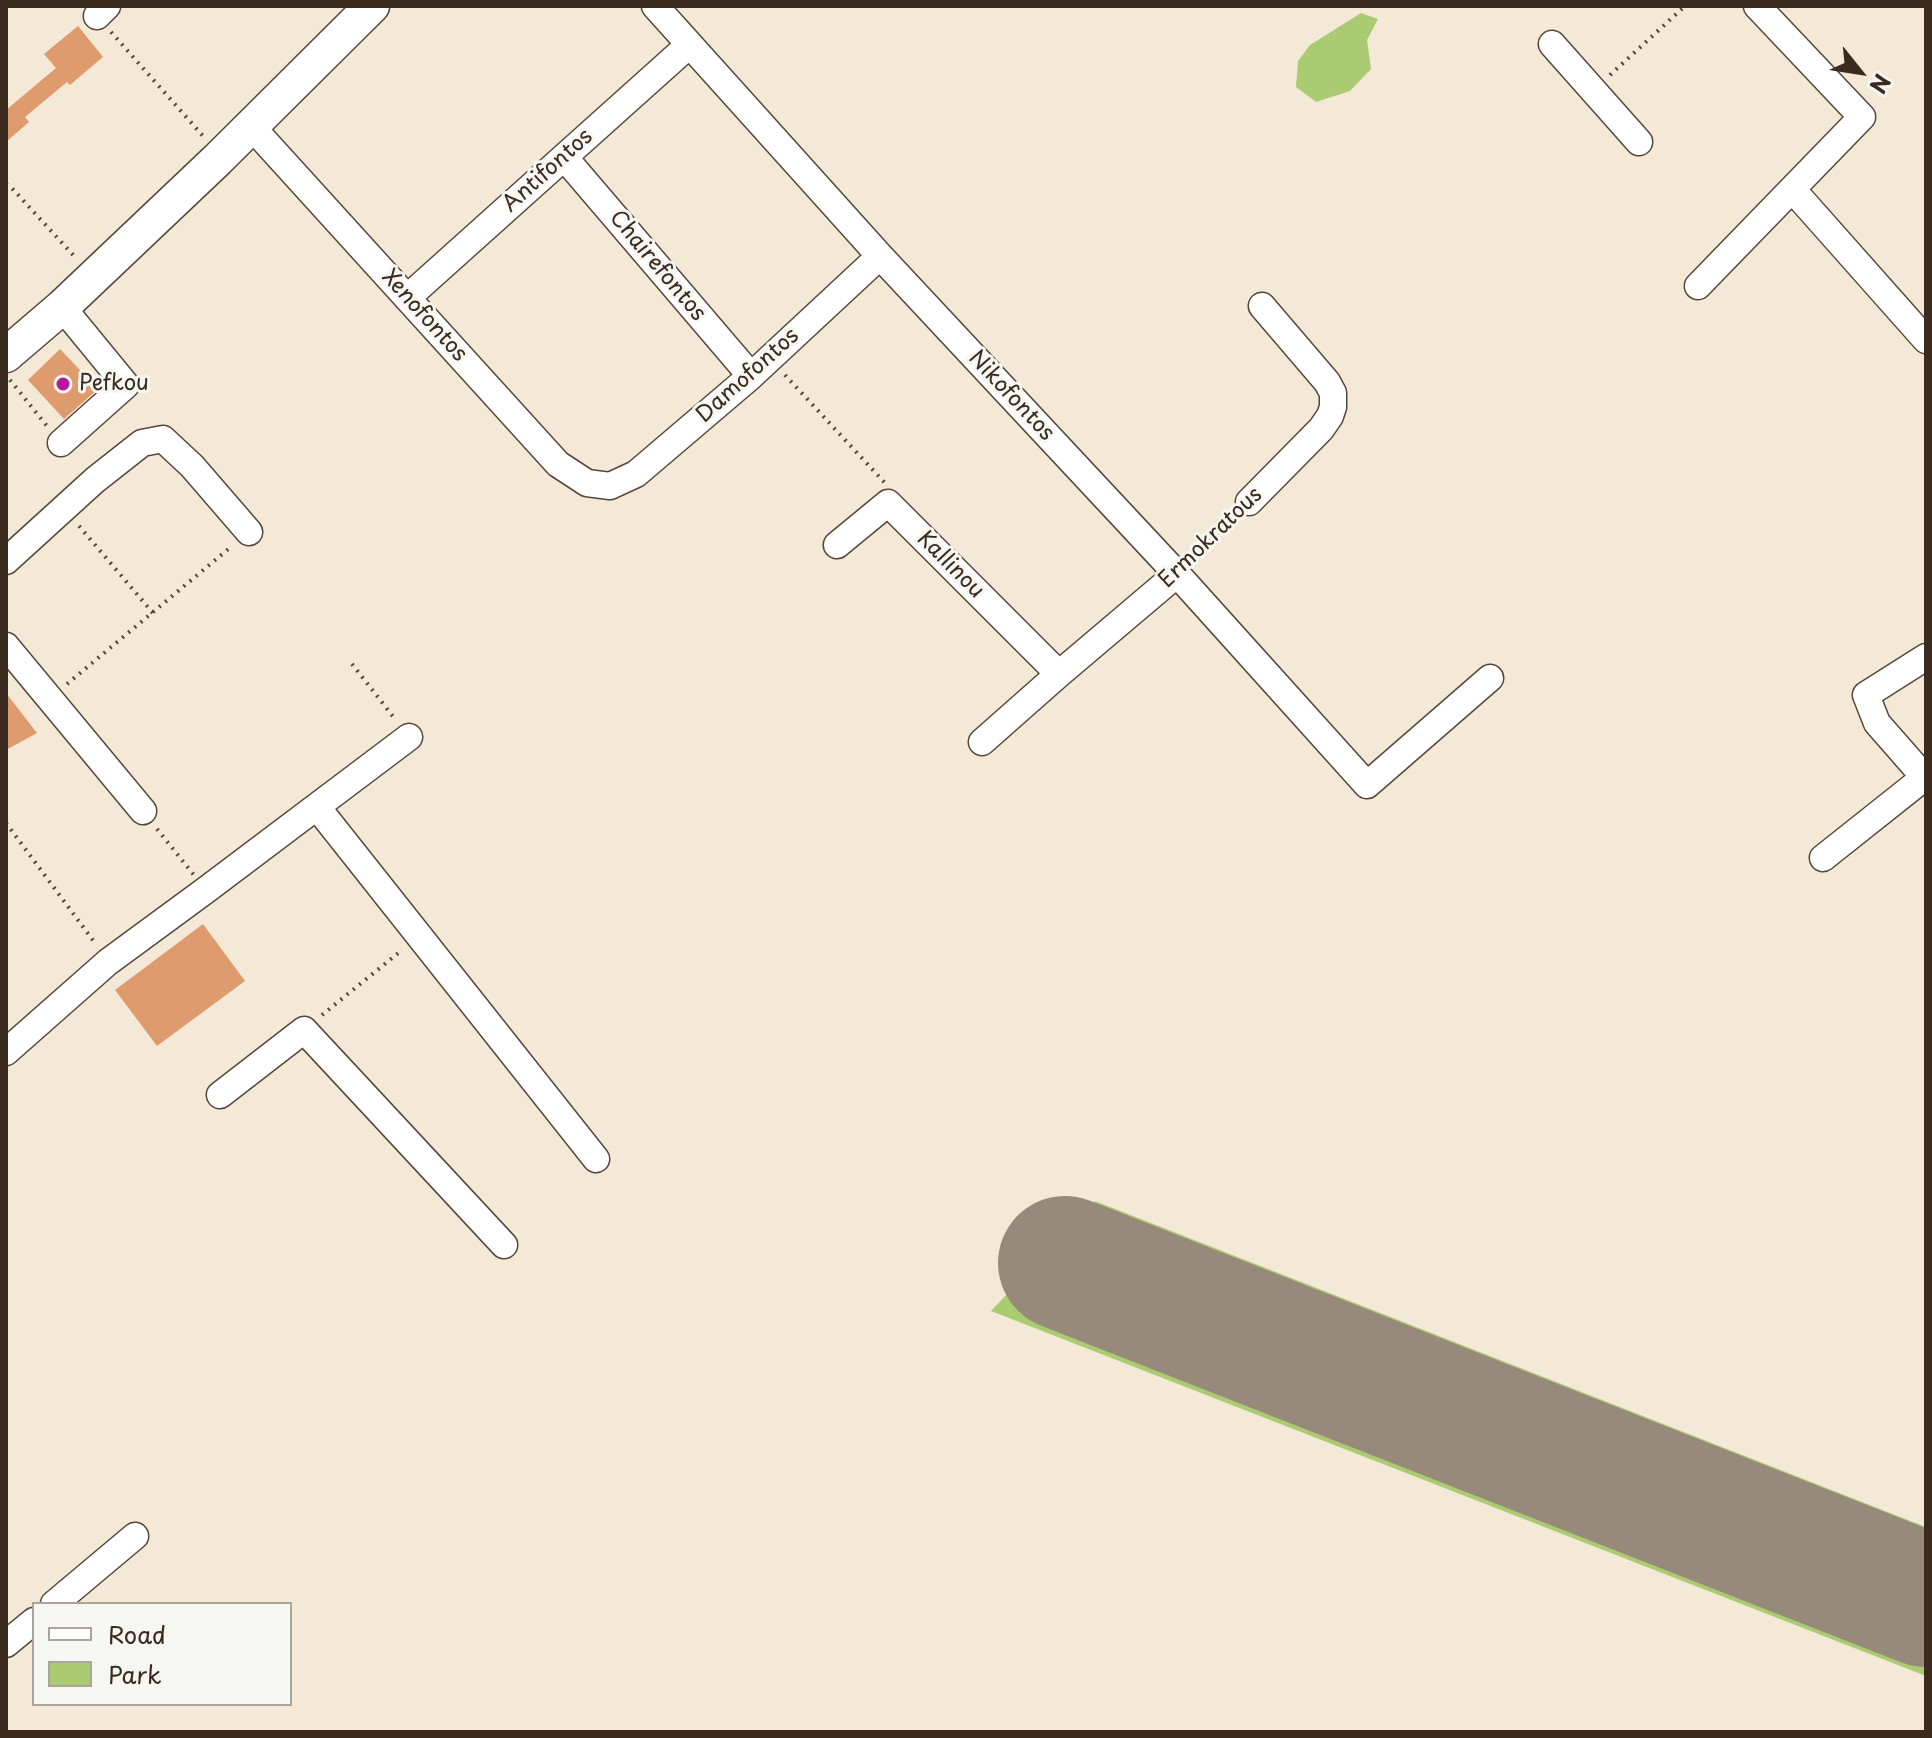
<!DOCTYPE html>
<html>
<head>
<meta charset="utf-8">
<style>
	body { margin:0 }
	#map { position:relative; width:1932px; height:1738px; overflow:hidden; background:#f4e9d7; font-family:"Playpen Sans",sans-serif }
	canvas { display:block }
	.frame { position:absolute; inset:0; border:8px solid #3b2a1e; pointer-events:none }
	.legend { position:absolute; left:32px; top:1602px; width:260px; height:104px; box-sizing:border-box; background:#f6f6f2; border:2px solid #aba49d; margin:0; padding:10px 14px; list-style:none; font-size:24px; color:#3b2a1e }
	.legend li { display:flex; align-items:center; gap:16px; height:40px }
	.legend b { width:40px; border:2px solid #aba49d }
	.north { position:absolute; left:1820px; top:32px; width:80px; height:80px; -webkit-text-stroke:6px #f6f6f2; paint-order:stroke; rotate:120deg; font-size:22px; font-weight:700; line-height:32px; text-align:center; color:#3b2a1e }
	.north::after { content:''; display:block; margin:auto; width:28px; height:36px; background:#3b2a1e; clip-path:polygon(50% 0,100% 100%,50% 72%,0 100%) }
</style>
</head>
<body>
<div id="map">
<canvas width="1932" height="1738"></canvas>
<div class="frame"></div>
<ul class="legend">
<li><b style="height:10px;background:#fff"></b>Road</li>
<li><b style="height:22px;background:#abcb73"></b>Park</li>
</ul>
<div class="north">N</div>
</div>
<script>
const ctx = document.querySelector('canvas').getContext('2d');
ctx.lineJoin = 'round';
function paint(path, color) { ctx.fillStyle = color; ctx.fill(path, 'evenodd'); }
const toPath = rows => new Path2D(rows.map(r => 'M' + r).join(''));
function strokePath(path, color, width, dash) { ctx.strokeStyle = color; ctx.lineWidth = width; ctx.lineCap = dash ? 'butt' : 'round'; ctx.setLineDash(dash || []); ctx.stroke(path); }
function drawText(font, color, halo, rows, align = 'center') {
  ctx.font = font + ' "Playpen Sans",sans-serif'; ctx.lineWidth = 6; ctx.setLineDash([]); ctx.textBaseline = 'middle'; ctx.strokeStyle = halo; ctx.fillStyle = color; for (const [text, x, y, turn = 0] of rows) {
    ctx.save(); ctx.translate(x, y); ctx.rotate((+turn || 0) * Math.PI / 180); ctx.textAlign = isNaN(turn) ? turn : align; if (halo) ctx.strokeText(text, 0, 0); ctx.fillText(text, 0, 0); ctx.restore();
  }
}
paint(toPath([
	[1361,13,1378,19,1367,40,1371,69,1350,91,1316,102,1296,87,1298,61,1310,45],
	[1095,1201,1926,1527,1926,1565,1074,1231,1023,1288,1926,1639,1926,1676,991,1311]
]), '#abcb73');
strokePath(toPath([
	[1065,1263,1926,1600]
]), '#988a7a', 134);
paint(toPath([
	[78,26,103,57,70,85,67,82,25,117,29,122,6,142,6,110,56,68,44,54],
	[60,349,98,389,64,419,28,380],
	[6,693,37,733,6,750],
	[203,924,245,981,157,1046,115,990]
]), '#de9b6d');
const minor = toPath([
	[655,6,880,256,1177,574,1367,785,1490,678],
	[97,16,107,6],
	[1552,44,1639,142],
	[251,126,558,464,587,483,610,486,636,474,751,376,880,256],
	[564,157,751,376],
	[1792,189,1926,340],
	[1698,286,1862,117,1757,6],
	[407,298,689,45],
	[61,443,126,385,62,307],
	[1249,502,1321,429,1330,416,1333,407,1333,393,1327,382,1262,306],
	[837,545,888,503,1059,674],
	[6,561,95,480,142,443,163,439,192,466,249,532],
	[6,646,143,811],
	[1926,657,1866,695,1877,723,1926,779],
	[982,742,1059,674,1177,574],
	[317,807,596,1159],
	[1823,858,1925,777],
	[6,1052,108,962,206,890,409,737],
	[220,1095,304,1030,504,1245],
	[54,1604,135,1536],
	[6,1644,34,1621]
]);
const major = toPath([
	[6,355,62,307,217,160,372,6]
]);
strokePath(minor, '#57473a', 29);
strokePath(major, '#57473a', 37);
strokePath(toPath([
	[111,32,203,136],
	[1610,75,1685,6],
	[6,184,9,185,75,257],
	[785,375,885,483],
	[10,380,47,426],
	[79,526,153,613],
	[1192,558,1234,516],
	[352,664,395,719],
	[67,684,232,546],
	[6,823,95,943],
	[157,829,194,875],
	[322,1015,402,950]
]), '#57473a', 4, [2, 6]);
strokePath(minor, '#fff', 26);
strokePath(major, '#fff', 34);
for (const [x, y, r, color] of [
	[63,384,8,"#b5179e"]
]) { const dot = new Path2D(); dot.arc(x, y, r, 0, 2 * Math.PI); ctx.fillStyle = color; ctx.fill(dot); strokePath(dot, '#f6f6f2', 3); }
drawText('22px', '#3b2a1e', '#f6f6f2', [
	["Antifontos",548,171,-42],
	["Chairefontos",657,266,50],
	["Xenofontos",424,316,48],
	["Damofontos",748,376,-42],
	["Nikofontos",1011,396,47],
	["Ermokratous",1211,538,-44],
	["Kallinou",950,565,45]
]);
drawText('22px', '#3b2a1e', '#f6f6f2', [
	["Pefkou",79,384]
], 'left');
</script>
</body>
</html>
